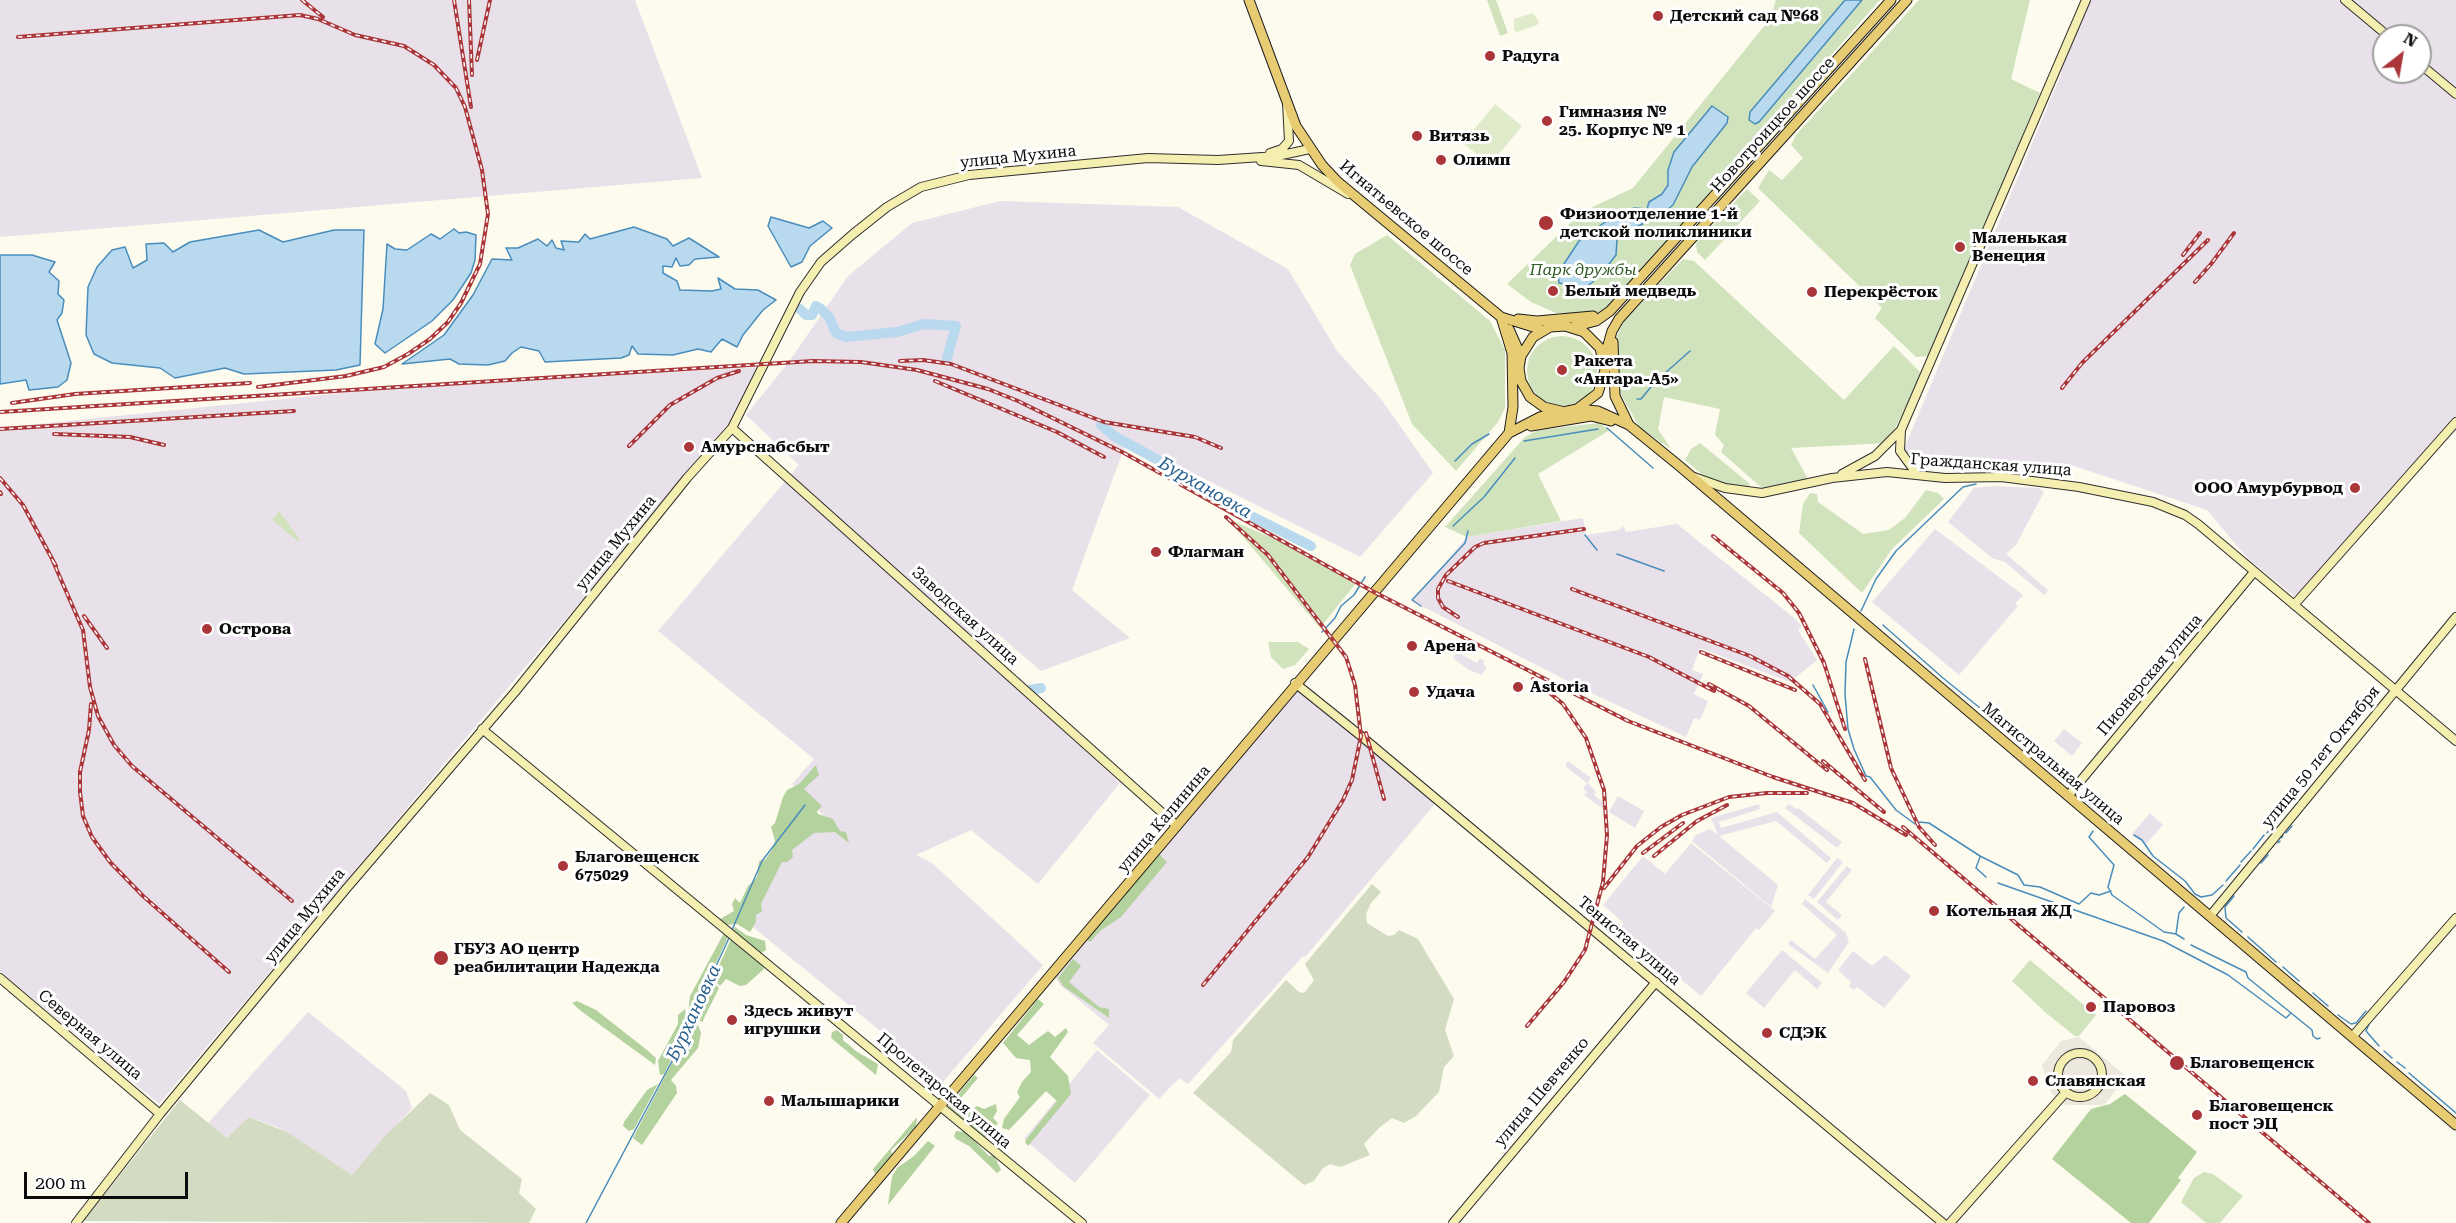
<!DOCTYPE html>
<html>
<head>
<meta charset="utf-8">
<style>
	body { margin:0 }
	#map { position:relative; width:2456px; height:1223px; overflow:hidden; background:#fdfaee; font-family:"Roboto Serif",serif }
	canvas { display:block }
	.north { position:absolute; left:2372px; top:24px; width:60px; height:60px; box-sizing:border-box; background:#fff; border:2px solid #9e9e9e; border-radius:50%; rotate:31deg; font-size:16px; font-weight:700; line-height:24px; text-align:center; color:#0c0c0c }
	.north::after { content:''; display:block; margin:auto; width:21px; height:27px; background:#aa363a; clip-path:polygon(50% 0,100% 100%,50% 72%,0 100%) }
	.scale { position:absolute; left:24px; top:1172px; width:164px; height:27px; box-sizing:border-box; border:3px solid #0c0c0c; border-top:0; padding-left:8px; font-size:18px; line-height:21px; white-space:nowrap; color:#0c0c0c; -webkit-text-stroke:4px #fff; paint-order:stroke }
</style>
</head>
<body>
<div id="map">
<canvas width="2456" height="1223"></canvas>
<div class="north">N</div>
<div class="scale">200 m</div>
</div>
<script>
const ctx = document.querySelector('canvas').getContext('2d');
ctx.lineJoin = 'round';
function paint(path, color) { ctx.fillStyle = color; ctx.fill(path, 'evenodd'); }
const toPath = rows => new Path2D(rows.map(r => 'M' + r).join(''));
function strokePath(path, color, width, dash) { ctx.strokeStyle = color; ctx.lineWidth = width; ctx.lineCap = dash ? 'butt' : 'round'; ctx.setLineDash(dash || []); ctx.stroke(path); }
function drawText(font, color, halo, rows, align = 'center') {
  ctx.font = font + ' "Roboto Serif",serif'; ctx.lineWidth = 6; ctx.setLineDash([]); ctx.textBaseline = 'middle'; ctx.strokeStyle = halo; ctx.fillStyle = color; for (const [text, x, y, turn = 0] of rows) {
    ctx.save(); ctx.translate(x, y); ctx.rotate((+turn || 0) * Math.PI / 180); ctx.textAlign = isNaN(turn) ? turn : align; if (halo) ctx.strokeText(text, 0, 0); ctx.fillText(text, 0, 0); ctx.restore();
  }
}
paint(toPath([
	[0,0,635,0,702,178,0,237],
	[2089,0,2456,0,2456,422,2296,597,2249,560,2207,510,2068,464,1901,456,2062,72,2060,70],
	[2384,36,2420,36,2420,72,2384,72],
	[1000,201,1178,207,1288,269,1337,351,1381,399,1433,473,1360,557,1127,440,1072,590,1130,638,1041,671,997,633,979,653,1120,783,1038,884,971,830,916,855,932,863,1043,965,943,1082,748,923,773,861,824,816,792,784,814,759,658,631,799,465,746,415,788,363,848,276,912,223],
	[757,367,730,423,159,1104,0,971,0,428,361,391],
	[1993,486,2039,488,2044,492,2016,545,2006,554,2048,590,2044,595,2005,562,1992,558,1948,522,1974,488],
	[1583,518,1586,535,1619,530,1623,526,1626,532,1677,524,1793,617,1802,626,1798,630,1817,660,1790,682,1700,648,1692,670,1703,674,1694,694,1708,701,1700,720,1694,718,1686,737,1587,691,1412,601,1467,537],
	[1935,529,2023,595,2015,604,2018,606,1959,675,1872,602],
	[1457,652,1477,663,1480,658,1484,661,1483,664,1487,667,1482,675,1469,670,1453,658],
	[1295,691,1303,691,1434,800,1434,805,1305,957,1303,956,1188,1084,1179,1078,1159,1099,1093,1043,1109,1025,1060,985,1055,976],
	[2064,729,2082,743,2072,756,2054,741],
	[1568,761,1591,778,1588,783,1596,792,1594,795,1605,804,1602,808,1584,795,1587,792,1583,789,1587,783,1565,766],
	[1618,796,1644,811,1635,828,1609,812],
	[1759,804,1760,809,1719,822,1721,828,1777,812,1831,858,1827,863,1776,821,1719,836,1778,885,1771,907,1692,841,1696,835,1710,829,1718,835,1711,818],
	[1789,804,1796,809,1798,808,1842,842,1837,848,1785,808],
	[2150,813,2163,825,2145,845,2132,834],
	[1691,843,1775,911,1759,930,1756,928,1701,996,1620,929,1624,923,1603,905,1643,856,1665,874],
	[1837,858,1843,862,1814,899,1808,895],
	[1847,866,1852,870,1826,902,1842,915,1838,920,1817,902],
	[1805,899,1846,933,1849,942,1828,973,1788,944,1791,940,1815,959,1837,935,1802,904],
	[1782,950,1822,983,1817,989,1795,970,1764,1008,1746,993],
	[1853,951,1872,966,1885,955,1911,976,1884,1008,1857,987,1854,990,1849,986,1851,982,1838,970],
	[308,1012,406,1091,412,1108,352,1175,277,1127,250,1117,227,1138,208,1123],
	[1097,1050,1150,1095,1075,1183,1024,1139]
]), '#e9e1ea');
paint(toPath([
	[1487,0,1496,0,1508,33,1500,36],
	[1776,0,1880,0,1609,306,1598,313,1556,313,1531,302,1507,284,1582,212,1633,188,1770,19],
	[1919,0,2030,0,2011,79,2040,93,1932,356,1916,357,1875,318,1882,308,1758,188,1769,170,1782,180,1803,158,1791,145,1796,135],
	[1747,189,1760,201,1705,260,1697,252,1696,243],
	[1387,235,1490,321,1505,350,1505,408,1498,422,1456,471,1412,424,1350,265,1355,254],
	[1683,259,1694,261,1844,400,1894,346,1923,375,1887,443,1791,448,1808,479,1762,488,1721,452,1724,445,1715,435,1720,409,1664,397,1658,429,1671,449,1640,428,1616,386,1615,340,1624,321],
	'1527 371a35 35 0 1 1 70 0a35 35 0 1 1-70 0Z',
	[1599,423,1610,430,1538,474,1561,521,1467,537,1445,527,1525,437,1538,430],
	[1700,443,1750,484,1749,487,1724,485,1703,475,1685,460,1691,449],
	[1926,490,1938,493,1944,499,1892,549,1862,593,1799,533,1803,504,1810,493,1817,494,1818,502,1863,534,1889,530,1905,518],
	[279,511,300,540,298,541,272,520],
	[1228,519,1275,539,1356,583,1320,628],
	[1268,642,1298,642,1309,649,1295,665,1283,669,1271,657],
	[2030,960,2096,1015,2079,1036,2075,1036,2046,1013,2012,981],
	[2204,1172,2213,1174,2243,1196,2220,1223,2206,1223,2181,1202,2194,1178]
]), '#d0e3bc');
paint(toPath([
	[816,765,819,775,804,789,822,806,817,811,818,814,833,819,840,831,846,832,849,843,835,832,814,833,792,850,793,857,787,862,782,862,761,904,762,911,756,915,756,922,750,932,737,924,725,925,720,919,734,911,732,904,735,898,740,903,748,886,757,877,759,861,765,860,772,850,775,841,771,827,775,823,783,797,787,790,799,784],
	[1159,854,1167,862,1121,917,1100,931,1090,942,1085,938,1155,855],
	[735,927,746,935,765,941,766,950,758,955,733,931],
	[725,931,729,935,722,950,692,1014,688,1013,690,996],
	[731,939,762,963,764,969,746,985,740,986,726,979,720,986,713,979],
	[1073,959,1081,966,1069,982,1099,1007,1109,1009,1109,1018,1063,986,1058,978],
	[711,980,719,988,702,1022,695,1018],
	[1038,999,1044,1004,1017,1035,1029,1045,1048,1031,1055,1037,1066,1028,1068,1032,1050,1057,1068,1076,1071,1094,1028,1146,1025,1142,1028,1137,1057,1101,1046,1091,1009,1130,1002,1128,1004,1119,1020,1097,1017,1092,1022,1082,1031,1072,1030,1060,1016,1058,1003,1043],
	[577,1001,596,1010,647,1050,656,1058,655,1065,581,1011,572,1003],
	[685,1009,687,1027,664,1074,660,1075,658,1061,678,1024,678,1015],
	[693,1022,698,1025,701,1033,698,1048,671,1080,676,1086,677,1093,642,1145,633,1138],
	[837,1030,843,1035,843,1040,856,1051,878,1064,876,1075,831,1038,832,1032],
	[974,1075,978,1078,955,1105,966,1114,977,1106,984,1109,996,1104,997,1111,993,1118,998,1123,984,1140,946,1109],
	[658,1084,634,1129,629,1131,623,1126,624,1122,647,1090],
	[2125,1094,2197,1152,2178,1178,2181,1180,2149,1223,2131,1223,2052,1159,2091,1109,2110,1104],
	[917,1117,916,1127,891,1150,893,1157,875,1174,873,1169],
	[956,1131,966,1132,989,1156,994,1155,1001,1170,997,1173,969,1146,956,1139,954,1136],
	[928,1141,935,1146,888,1205,892,1177,897,1168,914,1156]
]), '#b4d29d');
paint(toPath([
	[1372,884,1381,892,1371,903,1366,914,1367,923,1388,936,1394,935,1399,930,1418,939,1454,999,1445,1030,1454,1056,1444,1067,1439,1092,1416,1116,1404,1123,1392,1118,1380,1127,1364,1144,1370,1155,1340,1167,1330,1164,1322,1169,1314,1181,1304,1185,1193,1093,1231,1052,1233,1040,1286,980,1299,992,1304,993,1314,980,1305,964],
	[430,1093,449,1105,460,1130,522,1179,519,1193,536,1209,529,1223,83,1221,180,1100,227,1138,249,1117,287,1132,352,1175,385,1136]
]), '#d3dcc2');
paint(toPath([
	[1533,13,1539,22,1537,25,1517,32,1514,30,1514,19],
	[1495,104,1522,126,1490,165,1463,143]
]), '#e0ebcc');
paint(toPath([
	[2079,1037,2127,1077,2104,1105,2066,1105,2052,1094,2042,1065,2061,1041]
]), '#ece8de');
const water = toPath([
	[1845,0,1862,0,1759,122,1755,124,1749,120,1750,112,1845,0],
	[1712,106,1728,117,1727,123,1692,167,1673,205,1661,215,1626,232,1617,240,1616,255,1599,277,1585,288,1559,283,1558,273,1579,241,1605,222,1634,208,1647,209,1649,202,1662,194,1668,185,1668,170,1674,152,1712,106],
	[771,217,809,228,823,221,832,228,810,246,802,262,791,267,768,226,771,217],
	[634,227,667,239,673,246,689,238,719,257,695,259,689,265,680,266,676,258,672,267,663,266,663,273,677,281,680,290,712,291,721,289,718,278,735,289,758,290,776,300,763,310,743,335,737,347,722,339,711,352,698,349,673,355,638,354,632,346,629,355,621,358,545,362,539,351,521,347,512,353,505,361,488,365,459,364,450,359,402,364,444,335,473,295,492,259,512,260,506,248,518,248,538,239,547,246,552,240,556,248,564,250,561,241,579,242,585,234,590,239,634,227],
	[454,229,459,233,466,232,476,235,475,260,471,273,453,300,432,321,385,353,375,344,383,309,387,244,395,249,407,250,431,234,440,239,454,229],
	[259,230,283,242,334,230,364,230,360,365,336,370,244,374,225,368,175,378,160,368,112,363,94,354,86,335,88,287,97,267,112,250,125,247,133,268,147,260,146,244,164,243,173,252,190,242,259,230],
	[0,255,32,255,55,262,49,272,59,281,58,294,64,300,62,313,57,320,71,363,67,380,58,387,29,390,26,380,0,384,0,255]
]);
paint(water, '#b9d9ee');
strokePath(water, '#498dbc', 1.5);
strokePath(toPath([
	[1637,399,1641,399,1655,382,1690,351],
	[1607,428,1653,468],
	[1524,441,1598,429],
	[1455,461,1472,444,1489,434],
	[1453,526,1484,497,1515,458],
	[1585,535,1597,550],
	[1617,554,1664,571],
	[1421,606,1412,600,1465,543,1468,531],
	[1861,611,1876,579,1896,551,1963,487,1976,484],
	[1883,625,1943,678,2069,780],
	[1854,629,1846,662,1845,694,1848,729,1854,749,1866,776,1870,777,1896,810,1915,824],
	[1322,632,1335,618,1341,606,1354,595,1365,577],
	[1813,685,1828,712],
	[2083,799,2108,818],
	[1919,822,1929,823,1980,856,2018,875,2024,885,2040,887,2079,904,2091,893,2099,895,2111,891],
	[2093,831,2089,837,2114,865,2108,887,2112,895,2164,932,2176,934],
	[2267,833,2281,815],
	[2286,833,2292,826],
	[2134,835,2142,840,2153,856,2185,881,2195,894,2201,897,2212,895,2223,885],
	[2281,838,2283,836],
	[2278,843,2280,841],
	[2253,849,2264,835],
	[1980,857,1976,868,1986,877],
	[2241,862,2251,851],
	[2261,863,2268,855],
	[2226,881,2240,865],
	[1998,883,2163,941,2228,975,2286,1018,2290,1014],
	[2234,896,2225,907,2226,918,2242,932],
	[732,930,762,861,805,805],
	[2248,937,2276,962],
	[2184,939,2176,934,2179,913,2184,907],
	[2191,945,2246,972,2248,978,2312,1030,2313,1036,2317,1039,2320,1038],
	[2283,967,2299,981],
	[2313,993,2328,1006],
	[2338,1015,2351,1024,2356,1023,2366,1011],
	[2369,1024,2366,1031,2379,1046],
	[2384,1051,2392,1058],
	[2397,1062,2405,1068],
	[2409,1073,2456,1113],
	[586,1223,672,1061,729,938]
]), '#498dbc', 1.5);
strokePath(toPath([
	[800,309,806,315,812,315,816,306,821,309,829,317,836,333,846,337,897,332,924,324,956,326,947,358],
	[1101,425,1114,436,1169,466,1229,505,1311,546],
	[1029,690,1041,688]
]), '#b9d9ee', 10);
const secondary = toPath([
	[2345,0,2388,36],
	[2420,64,2456,94],
	[1270,153,1282,149,1289,141,1287,103],
	[1261,161,1299,165,1348,194],
	[732,428,1177,826],
	[1916,473,1900,451,1901,430,2086,0],
	[1842,474,1875,456,1901,430],
	[1694,477,1725,488,1762,493,1832,478,1887,472,1945,478,2001,477,2079,487,2153,502,2185,515,2198,524,2456,741],
	[2294,605,2456,422],
	[1295,683,1361,736,1943,1223],
	[482,729,1082,1223],
	[2068,796,2254,572],
	[2210,916,2456,617],
	[0,978,160,1114],
	[2352,1037,2456,918],
	'2058 1075a22 22 0 1 1 44 0a22 22 0 1 1-44 0Z',
	[76,1223,160,1114,346,889,515,692,687,478,732,428,800,292,821,262,853,234,887,207,921,187,969,175,1148,158,1218,160,1277,156,1310,149],
	[1453,1223,1656,982],
	[1950,1223,2066,1092]
]);
const primary = toPath([
	[1249,0,1296,126,1322,165,1338,182,1501,317,1543,330],
	[1501,317,1512,353,1513,407,1509,433],
	[1518,319,1537,321,1593,316],
	[1573,327,1596,321,1610,311,1891,0],
	[1509,329,1521,356],
	[1613,342,1615,396,1629,425],
	[1604,359,1612,331,1619,319,1907,0],
	[1577,409,1598,411,1629,425,1677,464,2456,1125],
	[1531,426,1591,416,1611,421],
	[841,1223,1509,433,1540,417,1577,409,1598,393,1605,370,1600,348,1584,332,1565,326,1550,327,1533,337,1521,356,1519,368,1521,381,1530,397,1544,407,1561,411]
]);
strokePath(secondary, '#2e2e2e', 10);
strokePath(primary, '#1d1d1d', 11);
strokePath(secondary, '#f5eeb1', 8);
strokePath(primary, '#e7cc73', 9);
const rail = toPath([
	[302,0,323,17],
	[454,0,471,107],
	[469,0,472,75],
	[18,37,300,15,318,19,355,35,404,46,434,65,456,88,465,107,482,170,488,214,480,264,461,303,448,322,430,339,408,354,384,367,346,376,258,387],
	[477,60,490,0],
	[2183,255,2200,233],
	[2195,282,2211,264,2234,233],
	[900,361,923,360,951,364,1104,422,1195,437,1221,448],
	[935,381,1057,432,1104,457],
	[2062,388,2082,363,2208,240],
	[12,403,75,394,250,383],
	[0,412,813,361,861,362,917,370,988,389,1018,401,1124,453,1372,591,1628,721,1773,777,1853,803,1906,835],
	[0,429,294,411],
	[54,434,130,437,164,445],
	[629,446,670,405,717,378,739,371],
	[0,478,23,505,56,566],
	[0,492,1,494],
	[1713,536,1783,593,1799,613,1824,663,1845,729],
	[52,559,83,630,90,687,98,716,114,745,132,766,292,901],
	[1448,581,1649,657,1714,691],
	[1572,589,1750,656,1788,676,1820,704,1865,780],
	[84,616,107,648],
	[1458,617,1443,607,1438,598,1438,589,1446,575,1475,547,1484,543,1584,529],
	[1701,652,1795,690],
	[1865,659,1891,768,1919,827,1935,845],
	[1709,684,1749,706,1827,770],
	[91,704,89,730,80,772,80,792,83,816,92,837,110,862,143,896,229,972],
	[1366,733,1384,799],
	[1823,761,1884,812],
	[1903,827,2369,1223],
	[1643,853,1683,823],
	[1654,856,1697,821,1727,805],
	[1604,888,1637,846,1661,827,1682,815,1729,797,1767,793,1807,793],
	[1203,985,1308,857,1343,800,1352,780,1361,736,1355,685,1346,657,1268,555,1226,517],
	[1527,1026,1564,982,1585,950,1603,882,1607,835,1604,790,1586,738,1563,704,1533,679]
]);
strokePath(rail, '#aa363a', 4);
strokePath(rail, '#fff', 1.5, [4.5]);
for (const [x, y, r, color] of [
	[1658,16,6,"#aa363a"],
	[1490,56,6,"#aa363a"],
	[1547,121,6,"#aa363a"],
	[1417,136,6,"#aa363a"],
	[1441,160,6,"#aa363a"],
	[1546,223,8,"#aa363a"],
	[1960,247,6,"#aa363a"],
	[1553,291,6,"#aa363a"],
	[1812,292,6,"#aa363a"],
	[1562,370,6,"#aa363a"],
	[689,447,6,"#aa363a"],
	[2355,488,6,"#aa363a"],
	[1156,552,6,"#aa363a"],
	[207,629,6,"#aa363a"],
	[1412,646,6,"#aa363a"],
	[1518,687,6,"#aa363a"],
	[1414,692,6,"#aa363a"],
	[563,866,6,"#aa363a"],
	[1934,911,6,"#aa363a"],
	[441,958,8,"#aa363a"],
	[2091,1007,6,"#aa363a"],
	[732,1020,6,"#aa363a"],
	[1767,1033,6,"#aa363a"],
	[2177,1063,8,"#aa363a"],
	[2033,1081,6,"#aa363a"],
	[769,1101,6,"#aa363a"],
	[2197,1115,6,"#aa363a"]
]) { const dot = new Path2D(); dot.arc(x, y, r, 0, 2 * Math.PI); ctx.fillStyle = color; ctx.fill(dot); strokePath(dot, '#fff', 2); }
drawText('bold 16px', '#0c0c0c', '#fff', [
	["Детский сад №68",1670,16],
	["Радуга",1502,56],
	["Гимназия №",1559,112],
	["25. Корпус № 1",1559,130],
	["Витязь",1429,136],
	["Олимп",1453,160],
	["Физиоотделение 1-й",1560,214],
	["детской поликлиники",1560,232],
	["Маленькая",1972,238],
	["Венеция",1972,256],
	["Белый медведь",1565,291],
	["Перекрёсток",1824,292],
	["Ракета",1574,361],
	["«Ангара-А5»",1574,379],
	["Амурснабсбыт",701,447],
	["ООО Амурбурвод",2343,488,"right"],
	["Флагман",1168,552],
	["Острова",219,629],
	["Арена",1424,646],
	["Astoria",1530,687],
	["Удача",1426,692],
	["Благовещенск",575,857],
	["675029",575,875],
	["Котельная ЖД",1946,911],
	["ГБУЗ АО центр",454,949],
	["реабилитации Надежда",454,967],
	["Паровоз",2103,1007],
	["Здесь живут",744,1011],
	["игрушки",744,1029],
	["СДЭК",1779,1033],
	["Благовещенск",2190,1063],
	["Славянская",2045,1081],
	["Малышарики",781,1101],
	["Благовещенск",2209,1106],
	["пост ЭЦ",2209,1124]
], 'left');
drawText('16px', '#0c0c0c', '#fff', [
	["Новотроицкое шоссе",1773,125,-48],
	["улица Мухина",1018,157,-6],
	["Игнатьевское шоссе",1406,218,40],
	["Гражданская улица",1991,465,4],
	["улица Мухина",616,543,-51],
	["Заводская улица",965,616,42],
	["Пионерская улица",2150,675,-50],
	["улица 50 лет Октября",2321,757,-51],
	["Магистральная улица",2053,764,40],
	["улица Калинина",1164,819,-50],
	["улица Мухина",305,916,-51],
	["Тенистая улица",1629,941,40],
	["Северная улица",90,1035,40],
	["Пролетарская улица",944,1091,40],
	["улица Шевченко",1542,1092,-50]
]);
drawText('italic 16px', '#305b25', '#fff', [
	["Парк дружбы",1583,270]
]);
drawText('italic 18px', '#265f8e', '#fff', [
	["Бурхановка",1205,488,30],
	["Бурхановка",694,1013,-65]
]);
</script>
</body>
</html>
